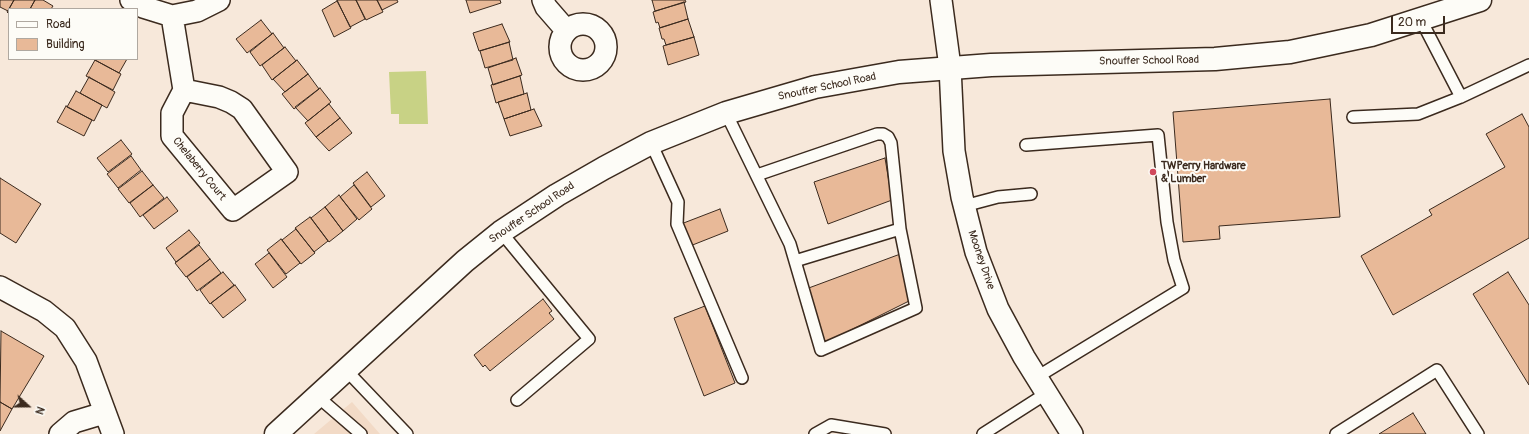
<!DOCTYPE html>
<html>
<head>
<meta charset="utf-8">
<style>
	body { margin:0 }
	#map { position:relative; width:1529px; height:434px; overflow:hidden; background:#f7e8da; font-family:Pangolin,sans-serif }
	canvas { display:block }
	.legend { position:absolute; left:8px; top:8px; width:130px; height:52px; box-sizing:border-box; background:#fdfcf7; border:1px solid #afa8a0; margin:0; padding:5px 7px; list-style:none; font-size:12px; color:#3b2a1e }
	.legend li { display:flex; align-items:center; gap:8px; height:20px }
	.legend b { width:20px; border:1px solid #afa8a0 }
	.north { position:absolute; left:8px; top:386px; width:40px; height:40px; -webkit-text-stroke:3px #fdfcf7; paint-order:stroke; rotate:111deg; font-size:11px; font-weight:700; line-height:16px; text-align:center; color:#3b2a1e }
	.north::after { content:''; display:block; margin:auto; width:14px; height:18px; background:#3b2a1e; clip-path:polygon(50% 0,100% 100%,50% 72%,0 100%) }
	.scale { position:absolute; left:1391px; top:16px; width:54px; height:18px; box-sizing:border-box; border:2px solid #3b2a1e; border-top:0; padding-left:5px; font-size:12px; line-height:14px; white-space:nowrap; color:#3b2a1e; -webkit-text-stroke:3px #fdfcf7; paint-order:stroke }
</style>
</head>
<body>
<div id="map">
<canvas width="1529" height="434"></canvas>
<ul class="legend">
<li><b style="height:5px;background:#fdfcf7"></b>Road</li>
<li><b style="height:11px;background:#e8b998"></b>Building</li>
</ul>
<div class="north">N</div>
<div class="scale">20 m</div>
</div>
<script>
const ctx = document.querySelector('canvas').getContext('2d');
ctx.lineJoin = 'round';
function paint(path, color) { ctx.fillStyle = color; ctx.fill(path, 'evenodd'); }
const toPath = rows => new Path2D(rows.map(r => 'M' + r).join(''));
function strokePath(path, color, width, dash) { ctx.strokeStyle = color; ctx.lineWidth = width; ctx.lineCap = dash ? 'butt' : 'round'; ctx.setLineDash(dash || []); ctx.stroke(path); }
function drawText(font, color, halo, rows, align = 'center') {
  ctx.font = font + ' Pangolin,sans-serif'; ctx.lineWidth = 4; ctx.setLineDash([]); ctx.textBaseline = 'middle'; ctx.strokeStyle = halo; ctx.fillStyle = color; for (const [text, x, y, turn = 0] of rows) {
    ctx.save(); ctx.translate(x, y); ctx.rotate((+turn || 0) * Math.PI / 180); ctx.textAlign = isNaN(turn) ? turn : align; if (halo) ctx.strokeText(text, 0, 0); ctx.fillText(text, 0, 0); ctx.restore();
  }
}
paint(toPath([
	[352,402,380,434,314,434]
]), '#f2dac6');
paint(toPath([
	[426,71,428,124,399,124,399,114,391,114,389,72]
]), '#c8d285');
const building = toPath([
	[0,0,14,0,8,11,0,7,0,0],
	[14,0,35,0,30,9,9,9,9,14,7,12,14,0],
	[35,0,43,0,53,6,51,9,30,9,35,0],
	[337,0,356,0,365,19,350,27,337,0],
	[356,0,377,0,383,12,366,20,356,0],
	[377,0,397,0,398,2,382,10,377,0],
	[466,0,500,0,501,3,470,13,466,0],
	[652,0,685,0,686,2,655,11,652,0],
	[337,1,351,28,334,37,322,10,337,1],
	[684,2,688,19,660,28,658,22,656,23,653,12,684,2],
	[688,19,694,37,666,45,664,39,662,39,659,28,688,19],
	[261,20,272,34,247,53,236,39,261,20],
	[502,24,510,42,479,51,473,33,502,24],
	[273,33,284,48,260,66,250,52,273,33],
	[694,37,699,55,668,65,663,46,694,37],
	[509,42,513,60,485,68,480,51,509,42],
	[285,47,296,61,272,80,262,65,285,47],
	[516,58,522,75,493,85,488,68,516,58],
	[93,59,127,59,119,73,93,59],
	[95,60,121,74,113,90,86,76,95,60],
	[297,60,308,74,285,92,273,79,297,60],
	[308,74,319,89,294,109,282,94,308,74],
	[520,76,524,94,496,103,491,85,520,76],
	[89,77,115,92,107,108,80,93,89,77],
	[320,88,331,102,308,121,295,107,320,88],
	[76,91,102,105,94,121,67,107,76,91],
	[527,93,531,110,504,119,498,102,527,93],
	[1330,99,1340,217,1219,226,1220,239,1183,242,1173,112,1330,99],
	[329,104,340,118,316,137,305,123,329,104],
	[66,106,92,120,84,136,57,122,66,106],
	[534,109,542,126,510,136,504,119,534,109],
	[1522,114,1529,127,1529,238,1393,315,1361,256,1432,215,1429,210,1505,167,1486,134,1522,114],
	[340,118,352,133,329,151,316,137,340,118],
	[121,140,132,154,108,172,97,158,121,140],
	[131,156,141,170,118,188,107,174,131,156],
	[885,158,892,200,828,224,814,182,885,158],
	[142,171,153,185,129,203,118,189,142,171],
	[367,172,385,196,371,207,353,183,367,172],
	[0,178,41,204,16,243,0,233,0,178],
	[153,185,164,198,140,217,130,203,153,185],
	[354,185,372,209,359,220,340,197,354,185],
	[339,195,357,219,343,231,325,207,339,195],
	[167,197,178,211,154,229,143,215,167,197],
	[325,207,343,231,329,242,311,218,325,207],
	[720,209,728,231,690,246,681,224,720,209],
	[310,217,328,241,314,252,295,228,310,217],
	[296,229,315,253,301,264,282,240,296,229],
	[189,230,200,243,176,262,166,248,189,230],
	[281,239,300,263,286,274,267,250,281,239],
	[199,245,210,259,186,277,175,263,199,245],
	[269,253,287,277,273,288,255,264,269,253],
	[903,253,911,300,825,343,806,289,903,253],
	[210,259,221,273,197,291,187,277,210,259],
	[223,272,234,285,210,304,200,290,223,272],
	[1508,272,1529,305,1529,385,1473,294,1508,272],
	[235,285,246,300,223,318,211,303,235,285],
	[543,299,552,311,549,313,554,319,490,371,485,365,483,367,474,355,543,299],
	[705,306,735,383,704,396,674,318,705,306],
	[1,331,44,356,12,409,0,402,1,331],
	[0,402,12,409,0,431,0,402],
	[1413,413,1426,434,1379,434,1413,413]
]);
paint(building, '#e8b998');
strokePath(building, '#3b2a1e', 1);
const service = toPath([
	[1421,20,1461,97],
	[726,113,790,244,821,350,916,308,900,229,891,143,888,137,883,134,877,134,757,175],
	[1353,117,1418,114,1461,97,1529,65],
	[651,143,678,202,677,224,742,378],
	[1026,145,1158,135,1167,222,1174,260,1183,288,1037,377],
	[964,206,998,197,1031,194],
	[501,232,589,339,517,400],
	[795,261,900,229],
	[346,370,407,434],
	[317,396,361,434],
	[815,434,831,425,885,434],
	[983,434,1047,393],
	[1336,434,1437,370,1478,434]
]);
const minor = toPath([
	[131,0,143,7,172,16,197,11,219,0],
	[543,0,546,7,566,30],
	[941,0,950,67,954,151,962,197,976,252,998,309,1024,357,1072,434],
	[172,16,184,90,172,113,172,136,233,210,287,172,242,109,231,102,219,97,184,90],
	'560 47a23 23 0 1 1 46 0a23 23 0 1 1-46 0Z',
	[0,287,44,311,65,328,86,361,113,434],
	[60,434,74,422,104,413]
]);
const secondary = toPath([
	[276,434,465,261,501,232,557,195,604,168,651,143,726,113,815,87,899,72,991,65,1215,59,1290,52,1371,35,1480,0]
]);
strokePath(service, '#3b2a1e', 14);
strokePath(minor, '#3b2a1e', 24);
strokePath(secondary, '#3b2a1e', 25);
strokePath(service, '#fdfcf7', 11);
strokePath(minor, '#fdfcf7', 21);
strokePath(secondary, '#fdfcf7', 22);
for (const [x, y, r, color] of [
	[1153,172,4,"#d1495b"]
]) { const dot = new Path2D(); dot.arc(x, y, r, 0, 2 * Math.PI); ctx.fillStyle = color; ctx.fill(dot); strokePath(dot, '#fdfcf7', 1.5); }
drawText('11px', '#3b2a1e', '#fdfcf7', [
	["Snouffer School Road",1149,61,-1],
	["Snouffer School Road",827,87,-12],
	["Chelaberry Court",199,169,51],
	["Snouffer School Road",532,213,-34],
	["Mooney Drive",981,260,71]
]);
drawText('bold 11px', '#3b2a1e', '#fdfcf7', [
	["TWPerry Hardware",1161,166],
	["& Lumber",1161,179]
], 'left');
</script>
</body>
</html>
